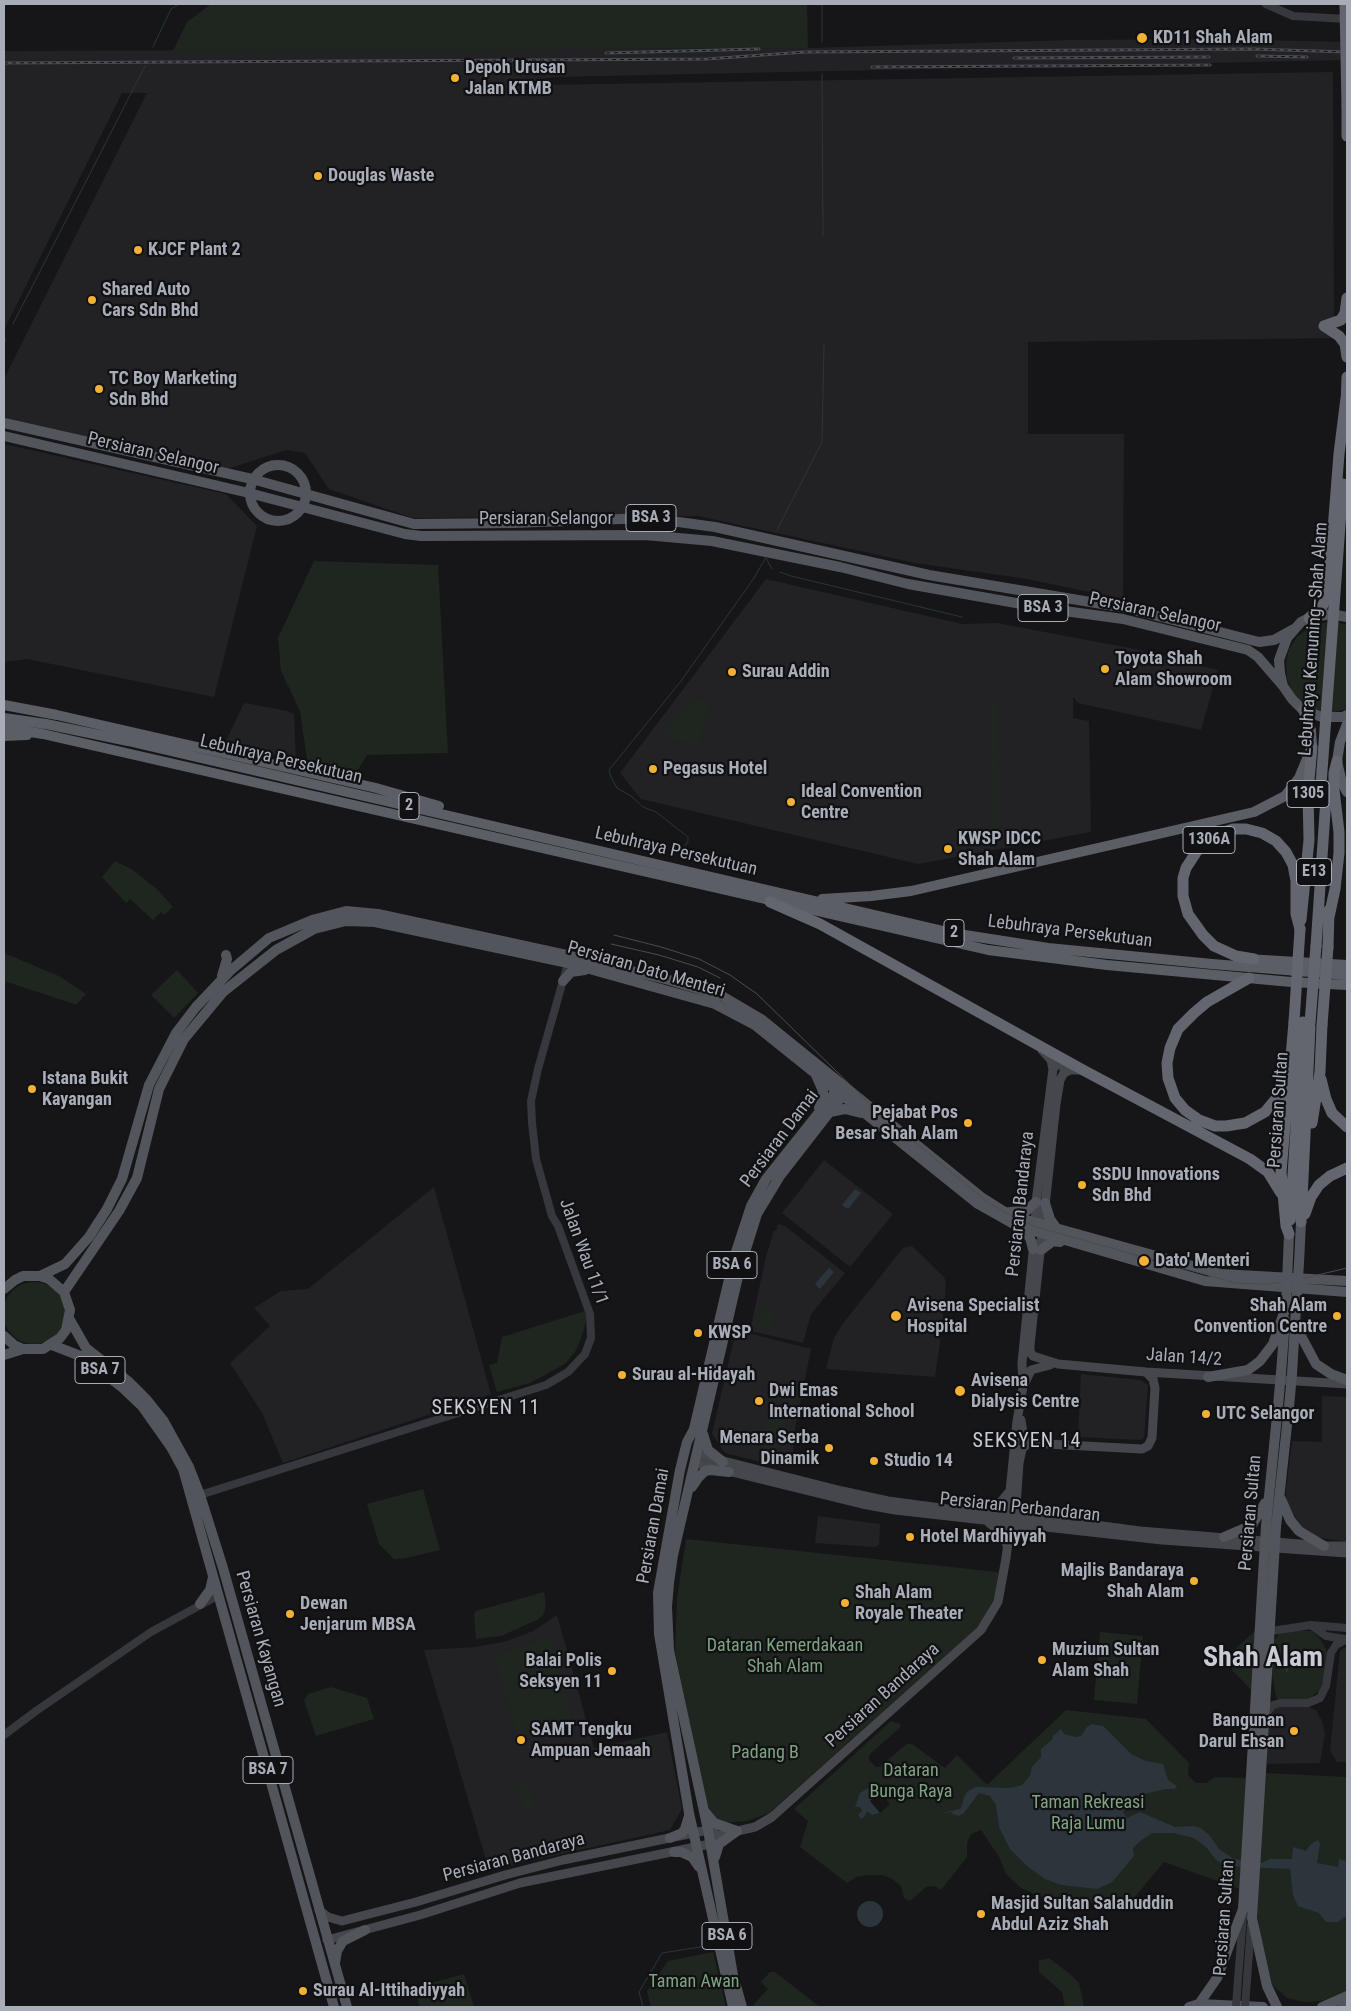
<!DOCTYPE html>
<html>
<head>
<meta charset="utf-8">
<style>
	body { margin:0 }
	#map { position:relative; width:1351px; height:2011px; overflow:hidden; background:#161618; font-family:"Roboto Condensed",sans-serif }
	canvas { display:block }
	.frame { position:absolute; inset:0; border:5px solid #a8adb8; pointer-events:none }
</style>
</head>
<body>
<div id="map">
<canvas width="1351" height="2011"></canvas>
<div class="frame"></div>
</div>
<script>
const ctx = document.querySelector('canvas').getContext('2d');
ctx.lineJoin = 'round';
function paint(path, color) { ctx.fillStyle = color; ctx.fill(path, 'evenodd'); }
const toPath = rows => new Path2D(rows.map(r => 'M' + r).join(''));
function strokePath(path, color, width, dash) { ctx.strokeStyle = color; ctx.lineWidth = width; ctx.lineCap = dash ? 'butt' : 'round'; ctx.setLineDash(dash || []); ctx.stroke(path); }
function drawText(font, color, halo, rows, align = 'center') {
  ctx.font = font + ' "Roboto Condensed",sans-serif'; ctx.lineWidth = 4.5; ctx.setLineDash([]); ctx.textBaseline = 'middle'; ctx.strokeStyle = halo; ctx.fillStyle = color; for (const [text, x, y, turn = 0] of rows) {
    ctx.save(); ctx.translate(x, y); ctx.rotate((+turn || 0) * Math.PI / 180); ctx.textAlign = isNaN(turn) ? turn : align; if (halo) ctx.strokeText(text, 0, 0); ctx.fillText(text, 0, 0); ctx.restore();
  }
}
paint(toPath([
	[1212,39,1347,42,1347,60,555,77,544,79,539,85,1333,72,1334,338,1028,342,1028,434,1124,434,1123,599,1027,579,915,563,698,516,413,518,329,489,305,453,286,450,224,470,4,422,4,379,147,93,122,93,5,328,4,328,4,51,808,48,1071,40],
	[4,444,226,494,257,526,214,697,27,659,4,662],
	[766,579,962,624,997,623,1135,649,1218,670,1201,730,1078,703,1073,697,1073,718,1089,721,1091,832,918,864,641,799,620,773],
	[246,703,287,711,294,714,296,760,225,743,243,705],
	[824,1160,893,1214,850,1267,782,1213],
	[434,1187,491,1394,283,1463,262,1413,230,1363,270,1326,254,1308,281,1291,308,1289],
	[778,1224,785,1226,845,1273,811,1314,803,1343,750,1331,766,1256,774,1231,776,1231],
	[912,1246,944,1277,946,1282,942,1328,935,1377,826,1369,834,1338,844,1322,903,1248],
	[736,1330,811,1349,794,1434,793,1458,781,1467,725,1453,712,1434],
	[1081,1374,1140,1380,1148,1385,1144,1438,1140,1440,1078,1437],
	[1322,1396,1347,1397,1347,1542,1321,1538,1306,1531,1295,1521,1287,1507,1286,1490,1292,1441,1322,1442],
	[818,1516,880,1524,879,1545,875,1547,815,1543],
	[557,1615,594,1748,667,1732,682,1809,670,1830,489,1870,424,1650,476,1647,507,1641,533,1631],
	[1347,1646,1347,1762,1337,1762,1330,1751,1340,1651],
	[1299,1703,1316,1710,1322,1721,1325,1733,1320,1763,1262,1764,1266,1713,1273,1705]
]), '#222225');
paint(toPath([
	[211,4,807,4,808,48,173,51,187,22],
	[314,561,438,565,448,753,367,755,357,771,307,760,300,711,281,671,278,638],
	[1336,622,1347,625,1347,709,1329,713,1314,709,1302,702,1292,691,1287,678,1286,663,1289,649,1297,637,1308,628,1322,623],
	[693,698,710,702,699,746,666,737,664,734],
	[989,700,997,700,1000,838,991,838],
	[115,861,133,870,158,890,173,907,164,915,161,912,153,920,130,899,126,903,102,877],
	[4,953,59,976,86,994,77,1004,74,1004,4,981],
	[177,970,198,993,174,1018,151,995],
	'3 1313a31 31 0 1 1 62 0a31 31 0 1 1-62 0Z',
	[763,1305,775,1308,770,1331,757,1328],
	[585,1311,587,1318,581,1339,575,1352,565,1364,530,1383,497,1392,489,1365,497,1363,502,1337],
	[767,1412,784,1416,776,1450,759,1446],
	[423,1489,440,1550,406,1558,394,1559,379,1544,367,1504],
	[686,1539,998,1572,996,1597,980,1625,769,1813,747,1821,723,1823,708,1816,675,1651,677,1599],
	[544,1592,546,1606,543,1615,537,1620,501,1636,476,1639,474,1615,476,1611],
	[1289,1630,1312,1631,1321,1640,1327,1651,1326,1668,1321,1689,1309,1699,1277,1699,1275,1691,1272,1675,1274,1640,1280,1633],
	[1255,1631,1252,1691,1232,1670,1235,1661,1232,1652],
	[1100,1632,1143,1636,1137,1704,1094,1700],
	[549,1639,573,1724,519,1739,494,1655],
	[331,1687,367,1698,374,1719,316,1736,304,1700,308,1694],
	[1066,1710,1146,1719,1189,1763,1188,1775,1196,1783,1206,1783,1215,1777,1246,1778,1240,1889,1164,1862,1129,1904,1071,1903,1044,1898,1021,1888,1006,1874,999,1857,981,1830,971,1834,967,1843,967,1857,941,1890,934,1886,926,1887,910,1901,904,1898,901,1886,891,1878,882,1875,868,1875,856,1877,847,1883,800,1847,808,1821,794,1809,891,1721,900,1724,900,1728,870,1754,869,1760,876,1767,879,1767,907,1744,912,1744,945,1768,957,1755,987,1785],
	[870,1789,877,1795,880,1793,890,1804,880,1813,872,1815,862,1811,859,1807],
	[653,1738,656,1751,630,1758,626,1744],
	[625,1743,628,1757,603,1764,599,1749],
	[1265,1773,1347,1777,1347,1991,1322,2001,1304,2002,1287,1998,1271,1984,1264,1961,1257,1912],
	[529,1784,535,1809,524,1812,517,1786],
	[713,1952,726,2007,651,2007,647,1991,668,1961],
	[1049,1958,1070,1974,1079,1983,1084,2007,1065,2007,1062,1992,1039,1972,1039,1961],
	[770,1972,775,1972,820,2007,754,2007,754,2004,768,1989,761,1982],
	[464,1974,474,2007,420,2007,414,1988]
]), '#1e261f');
paint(toPath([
	[855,1189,861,1193,848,1209,842,1205],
	[829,1268,834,1272,820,1289,815,1284],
	[1289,1652,1290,1663,1287,1673,1282,1663,1284,1658],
	[1092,1724,1103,1726,1131,1754,1146,1761,1163,1764,1168,1780,1177,1786,1175,1789,1165,1789,1136,1796,1129,1801,1123,1812,1127,1818,1140,1812,1175,1827,1194,1826,1202,1829,1210,1836,1219,1849,1234,1859,1262,1863,1270,1859,1292,1859,1293,1847,1306,1851,1311,1844,1318,1840,1320,1844,1317,1863,1338,1867,1339,1859,1347,1861,1347,1917,1344,1917,1338,1922,1326,1922,1319,1913,1298,1906,1293,1895,1290,1869,1226,1866,1216,1860,1207,1848,1194,1838,1173,1833,1152,1833,1139,1842,1133,1848,1134,1856,1112,1882,1097,1889,1061,1885,1045,1879,1028,1867,1010,1849,999,1827,996,1805,990,1796,979,1793,964,1813,959,1816,951,1814,954,1810,960,1809,962,1806,964,1797,968,1791,976,1787,1010,1788,1022,1785,1030,1776,1032,1767,1041,1757,1041,1749,1052,1740,1053,1736,1061,1729,1064,1734,1076,1737,1081,1736,1087,1727],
	[868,1788,877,1795,870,1801,880,1813,872,1815,867,1812,864,1817,861,1819,858,1815,862,1810,859,1807,855,1807,860,1793],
	'857 1914a13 13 0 1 1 26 0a13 13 0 1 1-26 0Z'
]), '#2c353c');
strokePath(toPath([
	[822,4,822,42],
	[153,47,171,9,179,4],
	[822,74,823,236],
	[13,324,145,66],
	[4,342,6,339],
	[777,530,822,442,824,344],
	[766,558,772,569],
	[780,572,791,576,962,617],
	[682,851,688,841,688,837,656,812,643,807,631,796,617,788,611,777,609,770,681,681,754,578,766,557],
	[945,1813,949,1811,953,1812],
	[732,1941,737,1939],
	[643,2007,639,1992,662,1953,713,1945]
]), '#2c353c', 1);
strokePath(toPath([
	[1266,4,1293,16,1347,19],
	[200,1495,546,1385,568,1372,585,1354,591,1338,590,1314,558,1226,552,1216,536,1159,532,1123,531,1101,538,1069,568,963],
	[1311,1625,1326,1636,1345,1639],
	[1265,1632,1311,1625,1347,1628],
	[1266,1713,1273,1705,1280,1703,1308,1703,1320,1698,1326,1686,1331,1653,1336,1645,1347,1639],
	[4,1735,36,1711,151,1632,219,1595],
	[1238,1979,1243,1916],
	[1247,1980,1251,1925]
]), '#37383d', 8);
strokePath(toPath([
	[1053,1069,1057,1064,1061,1064,1064,1068,1064,1073],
	[1083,1070,1070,1070,1064,1073,1060,1080,1056,1104,1030,1345,1030,1352,1033,1356,1058,1364,1146,1372,1347,1384],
	[1035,1227,1036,1202,1053,1069,1051,1060,1042,1050],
	[1024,1385,1031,1370,1050,1365],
	[1021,1420,1023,1433,1027,1438,1035,1442],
	[696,1454,842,1491,888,1501,978,1513,1042,1518,1140,1531,1324,1546,1347,1546],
	[695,1463,862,1504,895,1510,1162,1540,1347,1553],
	[981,1512,1000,1503,1010,1491],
	[1015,1520,1019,1463,1022,1449,1028,1443,1142,1449,1148,1446,1152,1438,1155,1388,1153,1379,1146,1372],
	[987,1521,1001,1533,1007,1545],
	[1008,1544,1017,1531,1033,1527],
	[319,1910,328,1917,342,1921,416,1902,505,1875,563,1860,708,1830,714,1832],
	[327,1940,420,1915,520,1883,710,1844,720,1835,755,1827,772,1817,981,1630,998,1602,1006,1558,1009,1534,1007,1522,1017,1421,1023,1387,1022,1363,1034,1243]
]), '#45474d', 9);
strokePath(toPath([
	[4,423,252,479,414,524,513,523,649,518,715,527,929,575,1126,608,1259,642,1274,640,1294,629],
	[4,436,249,493,405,534,421,536,645,535,712,541,840,567,908,584,1050,609,1123,619,1248,650,1258,657,1283,686],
	'250 493a28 28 0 1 1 56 0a28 28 0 1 1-56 0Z',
	[1347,617,1330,614,1309,618,1301,622,1287,638,1279,660,1280,673,1283,686,1292,699,1303,710,1322,717,1343,717,1347,715],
	[222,976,227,959,226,955],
	[563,981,571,972,585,970],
	[816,1075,823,1091,823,1099,819,1108],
	[830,1112,845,1109,861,1113],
	[1045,1203,1050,1219,1057,1229],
	[1010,1212,1026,1211,1036,1202],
	[1022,1228,1030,1238,1033,1249],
	[1041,1250,1053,1241,1060,1242],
	[1299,1263,1301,1222],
	[40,1276,65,1264,89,1237,107,1209,122,1179,149,1085,176,1033,196,1007,230,971,269,938,312,920,346,911,378,914,571,956,669,980,722,996,761,1019,981,1197,1003,1211,1023,1219,1221,1274,1347,1281],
	[1287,1283,1289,1234],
	[4,1289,15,1280,23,1276,40,1276,49,1279,64,1292,70,1310,66,1330,60,1338,43,1349,23,1349,14,1345,4,1336],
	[64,1292,119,1211,137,1178,159,1089,184,1039,223,992,276,950,314,929,346,921,375,922,568,963,715,1004,755,1025,978,1204,1017,1226,1205,1281,1347,1292],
	[70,1320,86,1348,129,1382,147,1400,163,1420,189,1467,200,1495,223,1568,347,2007],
	[1295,1321,1299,1332,1316,1364,1331,1374,1347,1380],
	[52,1345,83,1357,123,1388,142,1406,171,1447,183,1469,334,2007],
	[4,1355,23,1349],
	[1281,1373,1285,1320],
	[1292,1374,1296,1308],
	[1208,1377,1248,1370,1260,1361,1273,1344,1286,1307],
	[694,1429,687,1442,680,1470,663,1565,658,1593,659,1634,689,1813,733,2007],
	[694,1429,734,1258,751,1206,766,1179,840,1086],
	[703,1434,708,1450,723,1462],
	[692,1487,698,1478,705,1471,710,1470,729,1472],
	[1281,1499,1290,1520,1299,1531,1324,1546],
	[1266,1526,1278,1406],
	[1276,1527,1289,1407],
	[1224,1537,1252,1525,1265,1503],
	[1273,1576,1252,1918,1267,1986,1277,2007],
	[200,1604,210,1590,213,1577],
	[705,1812,714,1823,737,1831],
	[670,1838,682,1833,685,1829,689,1816],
	[674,1852,681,1852,692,1857,699,1867],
	[715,1857,719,1844,737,1831],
	[335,1963,337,1951,343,1941,365,1930],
	[1199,2004,1217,1978,1243,1909,1263,1575],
	[742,2007,733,1975,708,1830,669,1650,667,1607,669,1583,673,1555,740,1268,757,1214,780,1176,846,1091],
	[1189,2007,1199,2004,1263,2007],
	[1322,2007,1347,1996],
	[1343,2007,1347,2005]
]), '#53555c', 10);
strokePath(toPath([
	[4,705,57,715,289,768,376,788,439,806],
	[4,718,46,724,128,741,952,933,1048,948,1212,964,1347,975],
	[1347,724,1340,742,1337,761,1342,783,1347,792],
	[4,728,43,734,988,950,1107,965,1291,982,1347,985],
	[4,736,27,735],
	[822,899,871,896,911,891,1254,812,1285,796,1299,778,1312,747,1311,730,1303,710],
	[1247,959,1347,965]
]), '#5b5e65', 10);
strokePath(toPath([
	[1347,107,1347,136],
	[1324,326,1339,336,1345,344,1347,357],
	[1324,326,1341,320,1345,313,1347,298],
	[1346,405,1347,377],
	[1309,618,1323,605,1328,593,1339,454,1346,398],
	[770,902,820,924,1083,1070,1250,1159,1268,1172,1281,1193],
	[1329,917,1335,889,1339,853,1339,832,1334,790,1334,773,1337,761],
	[1301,920,1309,840,1308,792,1312,747],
	[1316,946,1326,798],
	[1328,947,1329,910],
	[1254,959,1236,956,1214,946,1203,935,1188,914,1183,896,1183,878,1186,868,1197,851,1218,834,1233,829,1246,829,1262,833,1276,841,1286,852,1293,865,1296,881,1296,914,1300,929],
	[1249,978,1207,1002,1194,1013,1178,1029,1170,1048,1167,1063,1168,1078,1175,1098,1185,1110,1199,1120,1215,1126,1226,1126,1245,1123,1265,1112,1280,1094,1291,1062],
	[1321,1079,1326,1099,1332,1113,1347,1127],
	[1312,1123,1320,1072,1322,1025],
	[1305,1214,1311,1197,1319,1185,1330,1176,1347,1168],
	[1290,1220,1303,1022],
	[1301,1222,1310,1027],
	[1289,1234,1286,1226,1281,1172,1294,1022]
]), '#63666e', 11);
strokePath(toPath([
	[614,935,661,947,699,959,730,975,757,994,875,1109,986,1201,1017,1219,1040,1228,1236,1283,1267,1284,1292,1281,1347,1268],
	[611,944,659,955,698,967,720,978]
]), '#4a4c52', 1);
const rail = toPath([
	[606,53,759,49],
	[1257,56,1307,57],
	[1014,58,1209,57],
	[4,63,707,59,805,52,1253,49,1347,52],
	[872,67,1210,65]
]);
strokePath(rail, '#4a4c52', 3);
strokePath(rail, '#111113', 1, [4]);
strokePath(toPath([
	[1236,2007,1238,1979],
	[1245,2007,1247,1980]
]), '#37383d', 8);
strokePath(toPath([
	[1286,1307,1287,1283],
	[1296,1308,1299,1263],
	[1278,1406,1281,1373],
	[1289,1407,1292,1374],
	[1263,1575,1266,1526],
	[1273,1576,1276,1527]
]), '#53555c', 10);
strokePath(toPath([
	[1345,4,1347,107],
	[1320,798,1343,484],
	[1294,1022,1300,929],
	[1310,1023,1316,946],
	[1322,1025,1328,947]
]), '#63666e', 11);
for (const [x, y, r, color] of [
	[1142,38,6,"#f2b134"],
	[455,78,5,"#f2b134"],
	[318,176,5,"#f2b134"],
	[138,250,5,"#f2b134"],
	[92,300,5,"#f2b134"],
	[99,389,5,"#f2b134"],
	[1105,669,5,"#f2b134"],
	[732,672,5,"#f2b134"],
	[653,769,5,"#f2b134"],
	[791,802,5,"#f2b134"],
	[948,849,5,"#f2b134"],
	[32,1089,5,"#f2b134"],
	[968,1123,5,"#f2b134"],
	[1082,1185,5,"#f2b134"],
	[1144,1261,6,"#f2b134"],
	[896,1316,6,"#f2b134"],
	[1337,1316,5,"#f2b134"],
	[698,1333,5,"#f2b134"],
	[622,1375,5,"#f2b134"],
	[960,1391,6,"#f2b134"],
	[759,1401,5,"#f2b134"],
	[1206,1414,5,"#f2b134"],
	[829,1448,5,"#f2b134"],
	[874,1461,5,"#f2b134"],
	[910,1537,5,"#f2b134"],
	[1194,1581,5,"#f2b134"],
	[845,1603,5,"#f2b134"],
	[290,1614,5,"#f2b134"],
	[1042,1660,5,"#f2b134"],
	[612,1671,5,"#f2b134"],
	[1294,1731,5,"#f2b134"],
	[521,1740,5,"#f2b134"],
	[981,1914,5,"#f2b134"],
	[303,1991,5,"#f2b134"]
]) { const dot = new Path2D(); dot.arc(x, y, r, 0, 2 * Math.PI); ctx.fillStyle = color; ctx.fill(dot); strokePath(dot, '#111113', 2); }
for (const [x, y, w] of [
	[651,518,50],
	[1043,608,50],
	[1308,794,42],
	[409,806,20],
	[1209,840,52],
	[1314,872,35],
	[954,933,20],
	[732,1265,50],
	[100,1370,50],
	[268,1770,50],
	[727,1936,50]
]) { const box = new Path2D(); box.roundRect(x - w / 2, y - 13.5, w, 27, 4); ctx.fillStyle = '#111113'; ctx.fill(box); strokePath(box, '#a8adb8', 1); }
drawText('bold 16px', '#a8adb8', null, [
	["BSA 3",651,518],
	["BSA 3",1043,608],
	["1305",1308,794],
	["2",409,806],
	["1306A",1209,840],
	["E13",1314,872],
	["2",954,933],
	["BSA 6",732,1265],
	["BSA 7",100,1370],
	["BSA 7",268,1770],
	["BSA 6",727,1936]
]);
drawText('bold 18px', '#a8adb8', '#111113', [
	["KD11 Shah Alam",1153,38],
	["Depoh Urusan",465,68],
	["Jalan KTMB",465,89],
	["Douglas Waste",328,176],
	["KJCF Plant 2",148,250],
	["Shared Auto",102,290],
	["Cars Sdn Bhd",102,311],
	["TC Boy Marketing",109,379],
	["Sdn Bhd",109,400],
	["Toyota Shah",1115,659],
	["Alam Showroom",1115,680],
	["Surau Addin",742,672],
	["Pegasus Hotel",663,769],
	["Ideal Convention",801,792],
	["Centre",801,813],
	["KWSP IDCC",958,839],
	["Shah Alam",958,860],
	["Istana Bukit",42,1079],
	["Kayangan",42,1100],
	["Pejabat Pos",958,1113,"right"],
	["Besar Shah Alam",958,1134,"right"],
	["SSDU Innovations",1092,1175],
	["Sdn Bhd",1092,1196],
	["Dato' Menteri",1155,1261],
	["Avisena Specialist",907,1306],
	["Hospital",907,1327],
	["Shah Alam",1327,1306,"right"],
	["Convention Centre",1327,1327,"right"],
	["KWSP",708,1333],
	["Surau al-Hidayah",632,1375],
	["Avisena",971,1381],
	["Dialysis Centre",971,1402],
	["Dwi Emas",769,1391],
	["International School",769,1412],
	["UTC Selangor",1216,1414],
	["Menara Serba",819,1438,"right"],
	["Dinamik",819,1459,"right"],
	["Studio 14",884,1461],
	["Hotel Mardhiyyah",920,1537],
	["Majlis Bandaraya",1184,1571,"right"],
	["Shah Alam",1184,1592,"right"],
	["Shah Alam",855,1593],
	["Royale Theater",855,1614],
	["Dewan",300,1604],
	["Jenjarum MBSA",300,1625],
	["Muzium Sultan",1052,1650],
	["Alam Shah",1052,1671],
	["Balai Polis",602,1661,"right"],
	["Seksyen 11",602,1682,"right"],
	["Bangunan",1284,1721,"right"],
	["Darul Ehsan",1284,1742,"right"],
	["SAMT Tengku",531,1730],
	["Ampuan Jemaah",531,1751],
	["Masjid Sultan Salahuddin",991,1904],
	["Abdul Aziz Shah",991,1925],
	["Surau Al-Ittihadiyyah",313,1991]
], 'left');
drawText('18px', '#a8adb8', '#111113', [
	["Persiaran Selangor",153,454,13],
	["Persiaran Selangor",546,519],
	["Persiaran Selangor",1155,613,12],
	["Lebuhraya Kemuning–Shah Alam",1314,639,-86],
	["Lebuhraya Persekutuan",281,760,13],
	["Lebuhraya Persekutuan",676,852,13],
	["Lebuhraya Persekutuan",1070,932,7],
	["Persiaran Dato Menteri",646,970,16],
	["Persiaran Sultan",1279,1110,-86],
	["Persiaran Damai",780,1139,-53],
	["Persiaran Bandaraya",1021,1204,-84],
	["Jalan Wau 11/1",583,1252,70],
	["Jalan 14/2",1184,1358,4],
	["Persiaran Perbandaran",1020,1508,6],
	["Persiaran Sultan",1251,1513,-85],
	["Persiaran Damai",654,1526,-80],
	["Persiaran Kayangan",260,1639,74],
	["Persiaran Bandaraya",883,1696,-42],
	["Persiaran Bandaraya",514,1858,-15],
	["Persiaran Sultan",1225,1918,-86]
]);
drawText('18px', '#7fa381', '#111113', [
	["Dataran Kemerdakaan",785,1646],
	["Shah Alam",785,1667],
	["Padang B",765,1753],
	["Dataran",911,1771],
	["Bunga Raya",911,1792],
	["Taman Rekreasi",1088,1803],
	["Raja Lumu",1088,1824],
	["Taman Awan",694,1982]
]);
ctx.letterSpacing = '1px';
drawText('20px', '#c9ccd4', '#111113', [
	["SEKSYEN 11",486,1409],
	["SEKSYEN 14",1027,1442]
]);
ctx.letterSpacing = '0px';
drawText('bold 28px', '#c9ccd4', '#111113', [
	["Shah Alam",1263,1659]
]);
</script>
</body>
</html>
